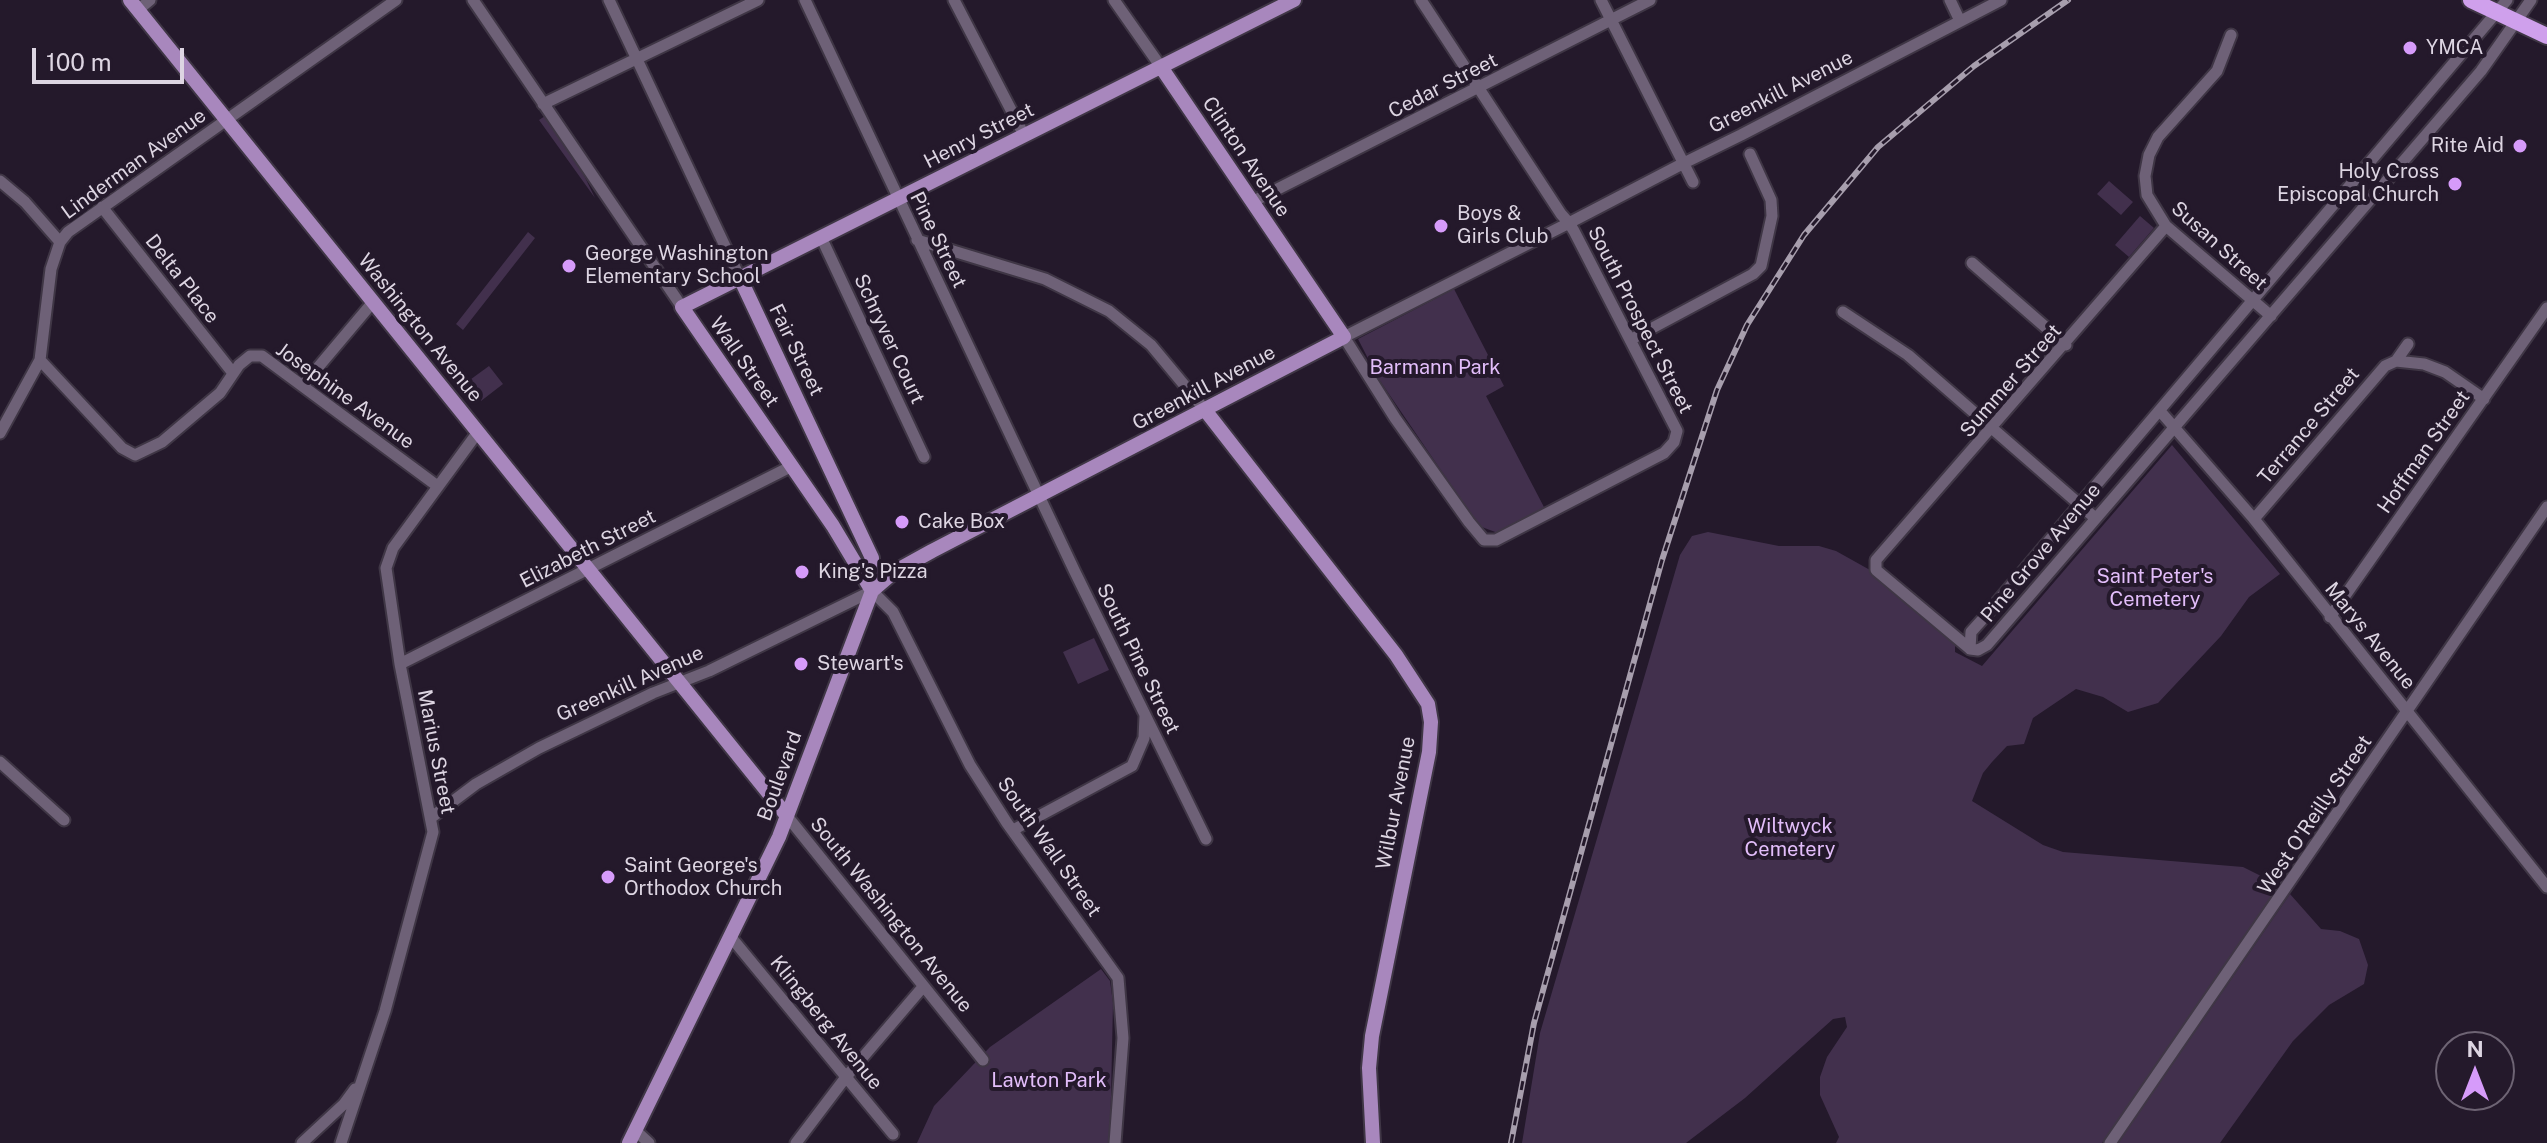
<!DOCTYPE html>
<html>
<head>
<meta charset="utf-8">
<style>
	body { margin:0 }
	#map { position:relative; width:2547px; height:1143px; overflow:hidden; background:#24192b; font-family:"Public Sans",sans-serif }
	canvas { display:block }
	.north { position:absolute; left:2435px; top:1031px; width:80px; height:80px; box-sizing:border-box; background:#24192b; border:2px solid #6e6474; border-radius:50%; rotate:0deg; font-size:22px; font-weight:700; line-height:32px; text-align:center; color:#ddd5e2 }
	.north::after { content:''; display:block; margin:auto; width:28px; height:36px; background:#d69bfa; clip-path:polygon(50% 0,100% 100%,50% 72%,0 100%) }
	.scale { position:absolute; left:32px; top:48px; width:152px; height:36px; box-sizing:border-box; border:4px solid #ddd5e2; border-top:0; padding-left:10px; font-size:24px; line-height:28px; white-space:nowrap; color:#ddd5e2; -webkit-text-stroke:6px #24192b; paint-order:stroke }
</style>
</head>
<body>
<div id="map">
<canvas width="2547" height="1143"></canvas>
<div class="north">N</div>
<div class="scale">100 m</div>
</div>
<script>
const ctx = document.querySelector('canvas').getContext('2d');
ctx.lineJoin = 'round';
function paint(path, color) { ctx.fillStyle = color; ctx.fill(path, 'evenodd'); }
const toPath = rows => new Path2D(rows.map(r => 'M' + r).join(''));
function strokePath(path, color, width, dash) { ctx.strokeStyle = color; ctx.lineWidth = width; ctx.lineCap = dash ? 'butt' : 'round'; ctx.setLineDash(dash || []); ctx.stroke(path); }
function drawText(font, color, halo, rows, align = 'center') {
  ctx.font = font + ' "Public Sans",sans-serif'; ctx.lineWidth = 8; ctx.setLineDash([]); ctx.textBaseline = 'middle'; ctx.strokeStyle = halo; ctx.fillStyle = color; for (const [text, x, y, turn = 0] of rows) {
    ctx.save(); ctx.translate(x, y); ctx.rotate((+turn || 0) * Math.PI / 180); ctx.textAlign = isNaN(turn) ? turn : align; if (halo) ctx.strokeText(text, 0, 0); ctx.fillText(text, 0, 0); ctx.restore();
  }
}
paint(toPath([
	[548,114,579,165,595,198,539,120],
	[2109,181,2133,202,2121,215,2097,194],
	[2140,216,2154,228,2129,257,2115,245],
	[528,232,535,238,463,330,456,324],
	[1454,289,1504,386,1486,396,1545,509,1498,533,1479,526,1378,378,1358,339],
	[489,366,503,384,481,401,467,382],
	[2172,445,2280,574,2249,597,2221,636,2158,703,2128,712,2103,697,2076,689,2033,718,2024,744,2007,746,1992,762,1983,773,1972,801,2043,845,2063,852,2243,867,2281,886,2102,1143,1836,1143,1839,1137,1820,1095,1820,1077,1827,1057,1847,1027,1845,1017,1833,1019,1745,1098,1686,1143,1522,1143,1540,1033,1680,555,1692,536,1708,532,1779,546,1819,546,1836,551,1870,570,1955,643,1955,652,1982,666],
	[1094,638,1109,670,1078,684,1063,652],
	[2290,894,2321,929,2340,931,2359,939,2368,965,2364,984,2329,1005,2293,1041,2220,1143,2118,1143],
	[1101,969,1110,981,1113,1003,1110,1143,917,1143,934,1106,990,1047]
]), '#42304d');
const minor = toPath([
	[473,0,682,307],
	[609,0,740,278],
	[805,0,1075,572,1206,839],
	[954,0,1024,135],
	[1114,0,1161,67],
	[1421,0,1561,214,1569,223,1574,231,1677,431,1674,442,1664,453,1496,540,1484,540,1469,522,1395,418,1344,337,1569,223,1684,163,1741,135,2001,0],
	[1601,0,1693,182],
	[1950,0,1960,21],
	[138,10,150,0],
	[2231,35,2217,71,2158,137,2149,155,2145,176,2147,195,2166,226,2271,316],
	[543,104,758,0],
	[0,181,25,202,60,242],
	[1252,202,1650,0],
	[102,207,233,373],
	[821,237,924,457],
	[917,240,1045,279,1109,311,1151,345,1205,410],
	[1972,263,2066,345],
	[1843,312,1908,355,2094,517],
	[1630,340,1753,274,1761,266,1772,216,1771,200,1750,154],
	[40,360,122,448,135,455,162,442,220,393,239,365,250,356,262,356,436,485],
	[2396,361,2408,344],
	[304,384,373,302],
	[2160,411,2254,519,2547,887],
	[0,433,40,360,51,269,60,242,68,232,396,0],
	[2254,519,2385,366,2396,361,2424,364,2445,372,2484,399],
	[2330,617,2547,308],
	[1969,648,1876,570,1876,560,2166,226],
	[1970,649,1978,650,1987,645,2481,71,2531,0],
	[1970,649,1971,632,1981,621,2507,0],
	[400,664,792,466],
	[0,762,64,820],
	[787,816,983,1060],
	[432,817,476,784,539,748,653,693,709,671,872,591,893,612,970,765,1007,823,1118,978,1123,1038,1115,1143],
	[1013,830,1132,766,1144,738,1145,716],
	[730,936,893,1134],
	[635,1130,649,1143],
	[302,1143,344,1104,355,1089],
	[341,1143,385,1011,433,832,400,664,386,568,393,548,478,432],
	[796,1143,846,1077,922,988],
	[2110,1143,2547,507]
]);
const major = toPath([
	[130,0,787,816],
	[1205,410,1396,655,1428,704,1431,722,1429,752,1372,1036,1369,1068,1373,1143],
	[872,591,833,526,682,307,1294,0],
	[872,591,894,572,932,551,1344,337,1161,67],
	[629,1143,779,837,872,591,872,558,740,278]
]);
const highway = toPath([
	[2471,0,2547,36]
]);
strokePath(minor, '#3f3645', 15);
strokePath(major, '#3f3645', 18);
strokePath(highway, '#3f3645', 20);
strokePath(minor, '#6e6177', 11);
strokePath(major, '#a887bd', 14);
strokePath(highway, '#cfa0ec', 16);
const rail = toPath([
	[1511,1143,1534,1023,1662,560,1717,390,1747,325,1804,235,1878,147,1974,66,2068,0]
]);
strokePath(rail, '#a79ead', 6);
strokePath(rail, '#24192b', 3, [9]);
for (const [x, y, r, color] of [
	[2410,48,8,"#d69bfa"],
	[2520,146,8,"#d69bfa"],
	[2455,184,8,"#d69bfa"],
	[1441,226,8,"#d69bfa"],
	[569,266,8,"#d69bfa"],
	[902,522,8,"#d69bfa"],
	[802,572,8,"#d69bfa"],
	[801,664,8,"#d69bfa"],
	[608,877,8,"#d69bfa"]
]) { const dot = new Path2D(); dot.arc(x, y, r, 0, 2 * Math.PI); ctx.fillStyle = color; ctx.fill(dot); strokePath(dot, '#24192b', 3); }
drawText('20px', '#ddd5e2', '#24192b', [
	["YMCA",2426,48],
	["Rite Aid",2504,146,"right"],
	["Holy Cross",2439,172,"right"],
	["Episcopal Church",2439,195,"right"],
	["Boys &",1457,214],
	["Girls Club",1457,237],
	["George Washington",585,254],
	["Elementary School",585,277],
	["Cake Box",918,522],
	["King's Pizza",818,572],
	["Stewart's",817,664],
	["Saint George's",624,866],
	["Orthodox Church",624,889]
], 'left');
drawText('20px', '#ddd5e2', '#24192b', [
	["Cedar Street",1443,86,-27],
	["Greenkill Avenue",1781,92,-27],
	["Henry Street",979,136,-27],
	["Clinton Avenue",1246,157,56],
	["Linderman Avenue",134,164,-36],
	["Pine Street",938,240,64],
	["Susan Street",2219,246,42],
	["Delta Place",182,279,52],
	["South Prospect Street",1640,320,63],
	["Washington Avenue",420,328,51],
	["Schryver Court",889,339,65],
	["Fair Street",796,350,64],
	["Wall Street",744,362,55],
	["Summer Street",2011,381,-49],
	["Greenkill Avenue",1204,388,-28],
	["Josephine Avenue",345,396,36],
	["Terrance Street",2309,426,-50],
	["Hoffman Street",2424,452,-55],
	["Elizabeth Street",588,549,-27],
	["Pine Grove Avenue",2041,553,-50],
	["Marys Avenue",2370,636,51],
	["South Pine Street",1138,659,64],
	["Greenkill Avenue",630,684,-24],
	["Marius Street",436,752,79],
	["Boulevard",780,776,-70],
	["Wilbur Avenue",1396,803,-79],
	["West O'Reilly Street",2315,815,-56],
	["South Wall Street",1049,847,55],
	["South Washington Avenue",891,915,51],
	["Klingberg Avenue",826,1023,51]
]);
drawText('20px', '#e2bdfa', '#24192b', [
	["Barmann Park",1435,368],
	["Saint Peter's",2155,577],
	["Cemetery",2155,600],
	["Wiltwyck",1790,827],
	["Cemetery",1790,850],
	["Lawton Park",1049,1081]
]);
</script>
</body>
</html>
